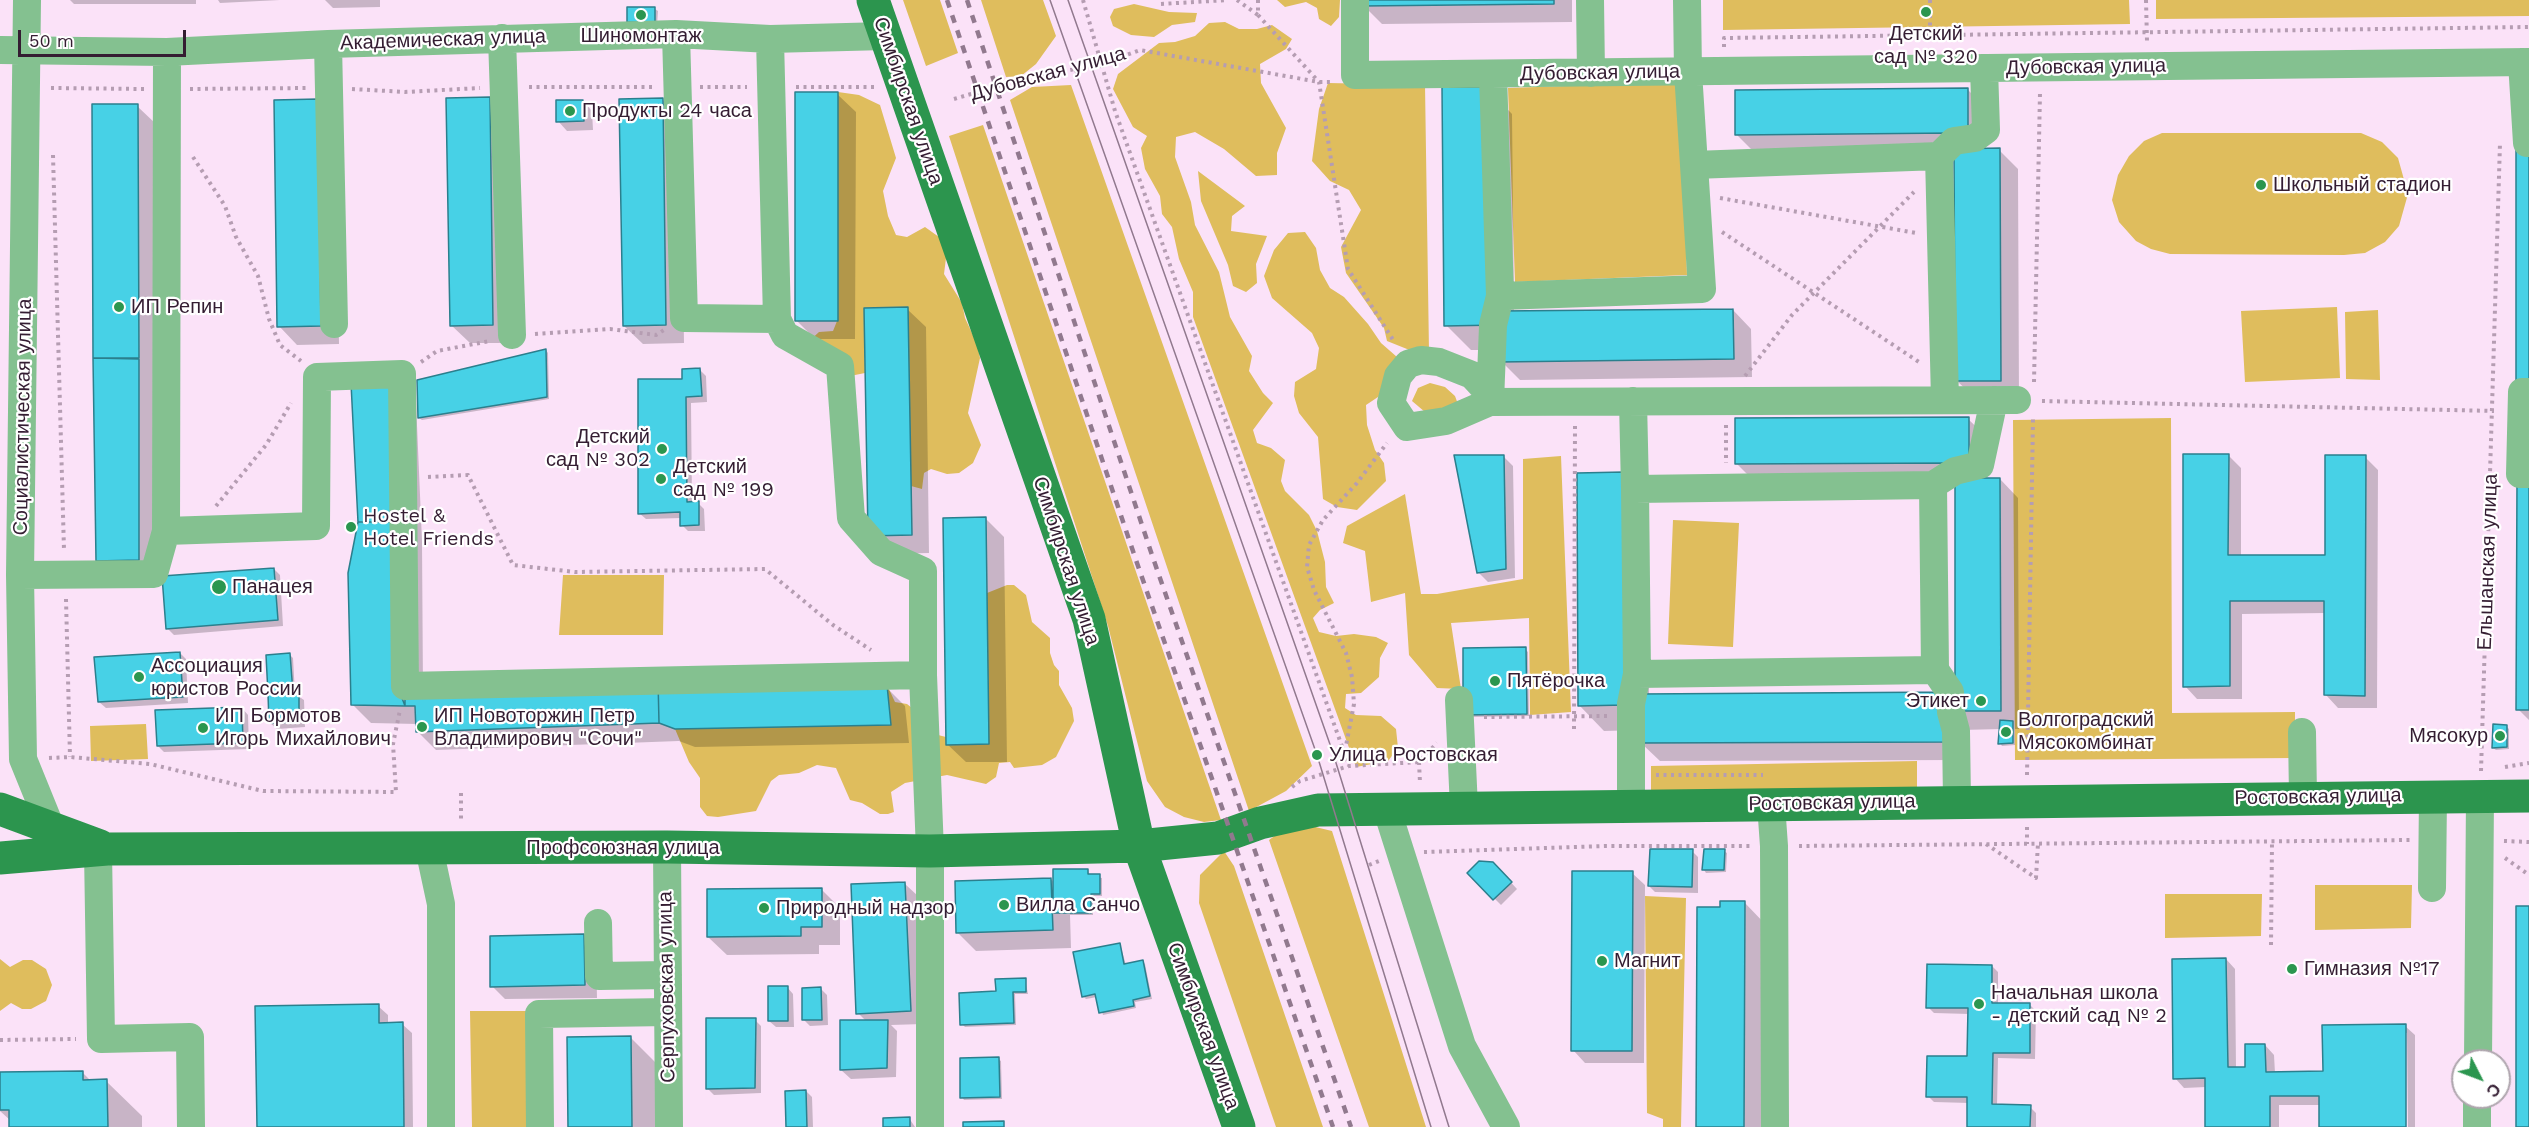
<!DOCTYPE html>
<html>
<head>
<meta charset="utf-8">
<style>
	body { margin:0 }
	#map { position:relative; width:2529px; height:1127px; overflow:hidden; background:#fbe2f8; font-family:"Work Sans",sans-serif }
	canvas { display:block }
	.north { position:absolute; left:2451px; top:1049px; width:60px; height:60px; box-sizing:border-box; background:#fff; border:2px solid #aea5ad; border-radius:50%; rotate:132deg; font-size:16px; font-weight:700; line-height:24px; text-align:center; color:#341d32 }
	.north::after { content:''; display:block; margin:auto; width:21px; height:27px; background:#2b964f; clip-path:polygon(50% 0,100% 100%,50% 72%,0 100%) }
	.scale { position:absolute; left:18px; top:30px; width:168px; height:27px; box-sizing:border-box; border:3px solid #341d32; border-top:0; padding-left:8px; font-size:18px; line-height:21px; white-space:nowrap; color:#341d32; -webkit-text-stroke:4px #fff; paint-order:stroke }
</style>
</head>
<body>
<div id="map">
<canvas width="2529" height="1127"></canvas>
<div class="north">С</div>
<div class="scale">50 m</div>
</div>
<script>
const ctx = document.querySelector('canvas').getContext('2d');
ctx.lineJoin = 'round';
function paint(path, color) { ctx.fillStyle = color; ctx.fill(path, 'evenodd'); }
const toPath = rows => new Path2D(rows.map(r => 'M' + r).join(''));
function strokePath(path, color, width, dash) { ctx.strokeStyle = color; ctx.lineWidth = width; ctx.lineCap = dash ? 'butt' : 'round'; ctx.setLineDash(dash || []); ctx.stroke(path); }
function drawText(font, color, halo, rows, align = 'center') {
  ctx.font = font + ' "Work Sans",sans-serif'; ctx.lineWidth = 4.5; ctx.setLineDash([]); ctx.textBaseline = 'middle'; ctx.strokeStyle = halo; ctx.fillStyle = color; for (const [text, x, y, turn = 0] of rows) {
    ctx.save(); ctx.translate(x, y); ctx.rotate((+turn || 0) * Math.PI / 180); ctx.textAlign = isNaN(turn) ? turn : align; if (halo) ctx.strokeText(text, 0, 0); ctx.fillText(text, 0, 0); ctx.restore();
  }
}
paint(toPath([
	[903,0,940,0,958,53,926,66],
	[981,0,1043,0,1056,36,1036,64,1021,76,1006,77],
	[1277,0,1340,0,1339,17,1331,26,1319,19,1317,8,1306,2,1285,7],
	[1723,0,2129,0,2130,24,1723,30],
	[2156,0,2529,0,2529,16,2156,19],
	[1134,4,1169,12,1197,13,1195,22,1172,25,1154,37,1131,35,1113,26,1110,17,1114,9],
	[1225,22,1239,29,1257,29,1272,25,1292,39,1286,49,1260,64,1261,83,1286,128,1277,153,1277,175,1256,176,1224,149,1195,132,1176,137,1175,157,1191,202,1195,225,1219,272,1230,317,1252,356,1249,371,1263,393,1273,403,1253,430,1257,443,1271,448,1285,460,1281,481,1285,491,1309,515,1317,531,1325,562,1326,587,1334,603,1320,610,1313,618,1319,632,1336,636,1354,634,1376,637,1388,643,1380,658,1379,677,1361,693,1346,694,1345,708,1356,715,1381,716,1396,729,1398,748,1388,761,1356,767,1193,317,1193,292,1179,259,1172,227,1162,214,1160,196,1145,169,1141,148,1147,136,1133,127,1113,89,1118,74,1159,43,1175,42,1195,36,1209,23],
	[1680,82,1687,275,1515,282,1508,88],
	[1328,83,1425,85,1429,352,1417,353,1387,341,1384,328,1346,273,1341,247,1361,210,1349,190,1330,181,1312,161,1319,109],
	[1071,85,1312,766,1286,791,1249,811,1010,100,1032,87],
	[838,92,859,95,880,105,896,158,883,191,888,216,896,235,907,237,925,227,939,237,947,250,944,274,962,303,965,318,977,344,980,358,968,413,981,445,973,463,959,473,947,474,931,469,924,473,922,489,911,486,864,308,865,373,850,376,807,343,819,332,833,331,837,321],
	[983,125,1221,820,1204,822,1184,817,1165,807,1147,781,1108,626,949,136],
	[2162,133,2361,133,2382,142,2398,158,2408,194,2399,226,2385,242,2365,253,2344,255,2170,254,2151,249,2136,241,2119,222,2112,200,2118,175,2129,156,2144,141],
	[1198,171,1245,206,1232,216,1231,231,1267,236,1256,264,1257,283,1246,292,1233,286,1228,265,1201,201],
	[1305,232,1316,248,1320,270,1330,288,1344,297,1368,324,1381,343,1397,357,1387,391,1366,405,1367,425,1375,450,1384,463,1386,481,1357,510,1337,507,1323,499,1318,437,1299,413,1294,396,1295,382,1316,369,1319,348,1312,333,1272,298,1264,276,1274,250,1288,233],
	[2337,307,2340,378,2245,382,2241,311],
	[2378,310,2380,380,2346,379,2345,312],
	[1430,383,1445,387,1455,396,1459,407,1425,412,1412,401,1418,388],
	[2171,418,2172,713,2295,712,2295,758,2015,760,2013,420],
	[1561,456,1571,712,1530,715,1529,618,1451,623,1461,689,1437,688,1409,655,1405,593,1371,602,1365,551,1343,543,1347,526,1405,494,1421,594,1437,594,1523,579,1523,459],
	[1673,520,1739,523,1733,647,1668,644],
	[563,575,664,575,663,635,559,635],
	[1007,585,1014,585,1026,595,1032,622,1050,638,1050,653,1054,665,1059,671,1059,685,1072,708,1074,721,1056,757,1042,765,1014,768,1010,762,999,763,996,777,986,784,947,775,905,783,891,792,894,812,888,814,880,814,862,803,850,800,836,768,817,765,799,773,779,775,771,781,756,811,718,817,707,816,700,807,700,778,689,762,675,729,887,685,895,702,907,704,917,712,934,734,946,737,946,744,989,744,987,593],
	[146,724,148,759,91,761,90,726],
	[1917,761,1917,789,1651,794,1651,766],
	[1307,825,1332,831,1426,1127,1369,1127,1269,840,1284,829],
	[1224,851,1234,866,1323,1127,1276,1127,1199,903,1200,875],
	[2412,885,2411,928,2315,930,2315,885],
	[2165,894,2262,894,2261,936,2165,938],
	[1645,896,1686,898,1681,1127,1663,1127,1663,1119,1647,1113],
	[0,959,10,967,23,960,32,960,46,969,52,985,46,1001,31,1009,22,1009,11,1003,0,1011],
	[470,1011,527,1011,528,1127,472,1127]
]), '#dfbd5d');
paint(toPath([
	[70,0,196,0,196,4,74,4],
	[218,0,280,0,220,3],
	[325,0,380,0,380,7,333,8],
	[1363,0,1572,0,1572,22,1382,24,1363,5],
	[628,8,655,9,658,11,657,25],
	[1487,88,1512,114,1514,312,1733,310,1751,329,1752,377,1520,380,1501,361,1501,350,1471,350,1446,325],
	[1967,89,1986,108,1986,150,1999,150,2018,169,2019,399,1976,399,1957,381,1956,151,1755,153,1736,134],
	[837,94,856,112,855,339,815,339,796,320],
	[489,99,511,343,470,343,451,325],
	[662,99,681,118,684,343,643,344,624,326],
	[583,101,592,111,593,130,567,131,558,121],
	[93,106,137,106,156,124,157,578,98,560],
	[336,119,339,344,297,345,279,326],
	[907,309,926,327,929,553,888,554,869,535],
	[546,350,548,353,549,399,422,420,419,418],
	[700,370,706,376,707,402,691,403,692,503,698,503,704,509,705,531,688,531,682,525,682,518,646,519,639,513,683,380],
	[416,402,422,541,423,690,886,687,905,706,909,743,695,747,679,741,436,750,417,731,417,724,371,723,352,704],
	[1968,419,1987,437,1987,479,2000,479,2018,498,2019,729,2015,729,2015,745,2002,746,2000,743,2001,729,1962,730,1962,760,1660,761,1641,743,1641,730,1604,731,1579,705,1649,499,1649,696,1957,694,1956,481,1755,482,1736,463],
	[2228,455,2241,468,2241,556,2326,556,2365,457,2378,470,2377,708,2338,708,2326,695,2326,613,2242,614,2242,699,2197,699,2185,686],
	[1503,456,1513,466,1515,578,1488,582,1478,572],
	[2529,481,2529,720,2518,709],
	[985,518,1004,537,1007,762,966,762,947,744],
	[274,569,280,575,283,626,174,635,167,628],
	[1525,649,1528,652,1529,716,1468,717],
	[180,653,186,659,188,703,106,708,99,702],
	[290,655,293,658,295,694,304,700,305,727,277,729,270,723,267,656],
	[242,708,248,715,249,749,164,752,158,746],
	[2506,726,2509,729,2509,749,2496,750,2493,748],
	[1692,851,1698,857,1698,893,1655,892,1649,886],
	[1724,851,1727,853,1726,872,1706,873,1704,870],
	[1493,863,1517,889,1501,905,1469,873],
	[1088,870,1090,876,1102,878,1102,896,1093,896,1093,915,1070,915,1071,948,976,951,958,933,1051,879,1054,883],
	[1632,873,1645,885,1644,1063,1585,1063,1573,1050],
	[905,884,918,896,923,1024,891,1025,897,1031,896,1077,851,1079,841,1070,866,1021,858,1013],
	[821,889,840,908,840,945,819,945,819,954,727,955,708,937],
	[1744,902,1769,928,1769,1127,1698,1127,1722,909],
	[1120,944,1126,965,1143,962,1145,964,1152,999,1135,1002,1136,1008,1103,1015,1097,997,1086,999,1083,996],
	[596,949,597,998,505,999,492,986],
	[2226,959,2235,969,2236,1068,2247,1068,2265,1045,2274,1055,2275,1073,2324,1073,2405,1026,2415,1035,2415,1127,2408,1127,2407,1033,2404,1033,2405,1127,2320,1127,2320,1105,2279,1105,2279,1127,2207,1127,2206,1087,2184,1088,2175,1078],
	[1992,966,1998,972,1998,1004,2030,1005,2036,1011,2035,1059,1998,1058,1997,1106,2030,1107,2036,1113,2036,1127,1968,1127,1969,1103,1934,1102,1928,1096,1968,1058,1969,1014,1934,1013,1928,1007],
	[1025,979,1028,994,1015,994,1016,1025,965,1027,962,1024,998,992],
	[787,987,793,994,794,1027,776,1027,769,1021],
	[821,989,827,995,828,1025,810,1026,804,1020],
	[378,1006,388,1015,388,1024,402,1024,412,1033,413,1127,259,1127],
	[755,1020,761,1026,761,1093,714,1095,708,1089],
	[630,1037,661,1068,662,1127,570,1127],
	[998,1059,1001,1061,1002,1099,964,1100,962,1097],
	[82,1072,91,1081,106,1081,142,1116,142,1127,11,1127,11,1121,0,1111,0,1073],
	[806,1091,812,1097,813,1127,787,1127],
	[909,1118,915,1127,885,1127]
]), '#0003');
const building = toPath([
	[1362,0,1554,0,1554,4,1362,6,1362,0],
	[627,7,655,7,655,23,627,22,627,7],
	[1442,87,1488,87,1499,325,1444,326,1442,87],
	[1968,88,1968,149,1954,133,1735,135,1735,90,1968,88],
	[795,92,838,92,838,321,795,321,795,92],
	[490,97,493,325,450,326,446,98,490,97],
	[663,98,666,325,623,326,619,99,663,98],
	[318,99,321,326,277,327,274,100,318,99],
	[556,100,583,100,584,121,556,122,556,100],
	[92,104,138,104,139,358,93,358,92,104],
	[2000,148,2001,381,1955,381,1954,149,2000,148],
	[2516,150,2529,150,2529,381,2516,381,2516,150],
	[908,307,912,535,868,536,864,308,908,307],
	[1733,309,1734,359,1499,362,1499,311,1733,309],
	[546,349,547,397,418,418,417,380,546,349],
	[93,358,139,359,139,560,96,561,93,358],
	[700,368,702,396,686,397,687,502,699,501,699,525,680,526,680,512,638,514,638,379,682,379,682,369,700,368],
	[398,382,404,522,358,522,351,383,398,382],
	[1969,417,1969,478,1955,463,1735,464,1735,418,1969,417],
	[2183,454,2229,454,2228,555,2325,555,2325,455,2366,455,2365,696,2324,695,2324,601,2230,601,2230,686,2183,687,2183,454],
	[1454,455,1504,455,1506,569,1477,573,1454,455],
	[1624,472,1625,705,1578,706,1577,473,1624,472],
	[1955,478,2000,478,2001,711,1955,711,1955,478],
	[2517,479,2529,479,2529,710,2516,710,2517,479],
	[986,517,989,744,946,745,943,518,986,517],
	[358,522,404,522,405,706,351,705,348,573,358,522],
	[274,568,278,620,166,629,162,576,274,568],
	[1526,647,1527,714,1463,715,1463,648,1526,647],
	[180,652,183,697,98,702,94,657,180,652],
	[290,653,293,693,268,694,266,655,290,653],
	[658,680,659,723,416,732,415,706,405,706,399,690,658,680],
	[658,680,887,685,891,725,675,729,659,723,658,680],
	[1955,692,1944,742,1640,743,1639,694,1955,692],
	[299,693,299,722,269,723,268,694,299,693],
	[242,707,243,743,157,746,155,710,242,707],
	[2000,720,2013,721,2013,743,1998,744,2000,720],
	[2493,724,2507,725,2507,747,2492,748,2493,724],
	[1650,849,1693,849,1692,887,1648,886,1650,849],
	[1704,849,1725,849,1724,870,1702,870,1704,849],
	[1479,861,1493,862,1512,882,1493,900,1467,873,1479,861],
	[1053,869,1088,869,1088,874,1100,874,1100,894,1091,894,1091,913,1053,913,1053,869],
	[1572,871,1633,871,1632,1051,1571,1051,1572,871],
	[1051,878,1053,930,956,933,955,881,1051,878],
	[905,882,911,1011,856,1014,851,884,905,882],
	[822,888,822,927,801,927,801,936,707,937,707,889,822,888],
	[1720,901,1745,901,1744,1127,1696,1127,1697,907,1720,907,1720,901],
	[2516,906,2529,906,2529,1127,2516,1127,2516,906],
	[584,934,585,985,490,987,490,936,584,934],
	[1120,943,1124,964,1143,960,1150,996,1133,1000,1134,1006,1099,1013,1095,994,1082,997,1073,952,1120,943],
	[2226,958,2228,1067,2245,1067,2245,1044,2265,1044,2266,1072,2323,1071,2322,1025,2406,1024,2406,1127,2319,1127,2319,1096,2270,1096,2270,1127,2205,1127,2205,1078,2173,1079,2172,959,2226,958],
	[1927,964,1992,965,1992,1003,2030,1003,2030,1053,1993,1053,1992,1104,2031,1105,2030,1127,1967,1127,1967,1097,1926,1097,1927,1056,1967,1056,1968,1008,1926,1008,1927,964],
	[1026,978,1026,992,1013,992,1014,1023,960,1025,959,993,996,991,995,979,1026,978],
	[768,986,788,986,788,1021,768,1021,768,986],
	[821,987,822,1020,802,1020,802,988,821,987],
	[379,1004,379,1023,403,1022,404,1127,257,1127,255,1006,379,1004],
	[706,1018,756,1018,755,1088,706,1089,706,1018],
	[840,1020,888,1020,887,1068,840,1070,840,1020],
	[631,1036,632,1127,568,1127,567,1037,631,1036],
	[999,1057,1000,1097,960,1098,960,1058,999,1057],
	[83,1071,83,1080,107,1079,108,1127,9,1127,9,1110,0,1110,0,1072,83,1071],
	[806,1090,807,1127,786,1127,785,1091,806,1090],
	[910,1117,910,1127,883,1127,883,1118,910,1117],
	[1004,1121,1004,1127,963,1127,963,1122,1004,1121]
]);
paint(building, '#47d1e6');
strokePath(building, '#2b7f8d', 1.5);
strokePath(toPath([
	[1083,0,1115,111,1349,766],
	[1237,0,1258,15],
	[1258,0,1258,15,1319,82,1348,269,1395,343],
	[1930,0,1930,44],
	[2146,0,2147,41],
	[1161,4,1228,0],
	[1724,47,1724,38,2529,27],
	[529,87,654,87],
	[700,87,747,87],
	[796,87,876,87],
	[51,88,144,89],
	[190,89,306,88],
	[352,89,405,92,480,88],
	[954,99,1022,79,1102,64,1140,50,1319,82,1333,82],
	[53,155,64,550],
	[193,157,225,206,236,237,258,276,269,319,280,345,301,361],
	[1720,198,1916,233],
	[1722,232,1919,362],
	[535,334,610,329,656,335,664,330],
	[421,362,437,351,490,341],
	[1745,376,1792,315,1914,192],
	[2034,382,2040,93],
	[2042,401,2494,411],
	[1726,425,1726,463],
	[428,477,468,475,513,565,575,572,765,569,833,625,871,650],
	[216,506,266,445,291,403],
	[66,599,70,757],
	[1484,717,1609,716],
	[1574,729,1575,426],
	[1345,751,1354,704,1352,677,1346,653,1314,590,1307,567,1309,545,1323,520,1357,483,1387,443],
	[49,758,70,757,150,764,263,791,396,792,393,744,400,710],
	[1419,762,1420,783],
	[2505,767,2529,763],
	[2481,771,2500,143],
	[1656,775,1763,775],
	[2027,775,2033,419],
	[1292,787,1300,781,1349,766,1419,762,1437,743],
	[461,793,461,820],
	[2027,827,2027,844],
	[2504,841,2529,842],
	[1986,844,2036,878,2038,843],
	[1799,846,2410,840],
	[1424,852,1605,846,1750,846],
	[2505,858,2529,875],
	[1369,865,1379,861],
	[2271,945,2272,842],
	[0,1040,76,1039]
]), '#b59db2', 4, [3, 4.5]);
strokePath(toPath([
	[27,0,20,575,23,759,51,828],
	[1355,0,1355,75,2529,62],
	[1590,0,1591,73],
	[676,34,684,318,777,319],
	[502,38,512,335],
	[770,39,777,319,785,335,840,366,851,518,881,552,923,571,923,675,930,851,930,1127],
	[328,44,334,324],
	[0,50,167,52,328,44,676,34,770,39,885,36],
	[2522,62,2527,143,2529,143],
	[1939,156,1945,400],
	[1694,165,1939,156,1954,141,1975,138,1986,130,1984,68],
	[1500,296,1702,289,1688,72,1687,0],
	[2529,392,2522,392,2520,474,2529,474],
	[1633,401,1635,489],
	[1490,402,1485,389,1472,375,1439,362,1421,360,1408,364,1398,376,1391,403,1407,427,1446,421,1490,402,2017,400],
	[1490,402,1493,325,1500,296,1493,74],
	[1933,485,1955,471,1980,465,1994,400],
	[166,531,316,526,317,377,402,374,405,686,923,675],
	[20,575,154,574,166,531,167,52],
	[1935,670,1950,692,1951,712,1956,731,1957,801],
	[1459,700,1464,808],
	[2302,732,2303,797],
	[1771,804,1774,846,1775,1127],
	[1631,806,1631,704,1637,674,1635,489,1933,485,1935,670,1637,674],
	[1387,810,1462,1046,1506,1127],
	[667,847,669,1127],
	[429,848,441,904,441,1127],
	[98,851,101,1039,190,1037,191,1127],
	[2432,888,2433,796],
	[598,923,599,976,668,975],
	[2478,1061,2480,796],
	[540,1127,539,1014,668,1012],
	[2477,1127,2477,1097]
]), '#84c190', 28);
strokePath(toPath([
	[873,0,1089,619,1139,846,1239,1127],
	[0,809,100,846],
	[0,858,107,849,667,847,930,851,1139,846,1218,838,1260,823,1318,810,2529,796]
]), '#2c954e', 33);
strokePath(toPath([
	[1050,0,1317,755,1431,1127],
	[1068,0,1332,750,1449,1127]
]), '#91798e', 1.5);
strokePath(toPath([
	[947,0,1137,563,1333,1127],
	[967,0,1153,558,1351,1127]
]), '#91798e', 4.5, [8, 8]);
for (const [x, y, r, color] of [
	[1926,12,6,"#2b964f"],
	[641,15,6,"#2b964f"],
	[570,111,6,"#2b964f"],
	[2261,185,6,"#2b964f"],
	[119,307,6,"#2b964f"],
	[662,449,6,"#2b964f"],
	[661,479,6,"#2b964f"],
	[351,527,6,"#2b964f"],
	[219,587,8,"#2b964f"],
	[139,677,6,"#2b964f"],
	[1495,681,6,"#2b964f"],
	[1981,701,6,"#2b964f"],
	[422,727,6,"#2b964f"],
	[203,728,6,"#2b964f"],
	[2006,732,6,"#2b964f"],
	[2500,736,6,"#2b964f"],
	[1317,755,6,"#2b964f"],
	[1004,905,6,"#2b964f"],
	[764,908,6,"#2b964f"],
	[1602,961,6,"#2b964f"],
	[2292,969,6,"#2b964f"],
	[1979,1004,6,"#2b964f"]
]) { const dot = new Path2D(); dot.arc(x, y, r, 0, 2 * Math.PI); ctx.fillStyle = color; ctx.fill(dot); strokePath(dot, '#fff', 2); }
drawText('20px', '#341d32', '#fff', [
	["Детский",1926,34,"center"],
	["сад № 320",1926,57,"center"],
	["Шиномонтаж",641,36,"center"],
	["Продукты 24 часа",582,111],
	["Школьный стадион",2273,185],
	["ИП Репин",131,307],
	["Детский",650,437,"right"],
	["сад № 302",650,460,"right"],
	["Детский",673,467],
	["сад № 199",673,490],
	["Hostel &",363,516],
	["Hotel Friends",363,539],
	["Панацея",232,587],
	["Ассоциация",151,666],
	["юристов России",151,689],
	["Пятёрочка",1507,681],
	["Этикет",1969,701,"right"],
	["ИП Бормотов",215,716],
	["Игорь Михайлович",215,739],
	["ИП Новоторжин Петр",434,716],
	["Владимирович \"Сочи\"",434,739],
	["Волгоградский",2018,720],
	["Мясокомбинат",2018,743],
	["Мясокур",2488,736,"right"],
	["Улица Ростовская",1329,755],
	["Вилла Санчо",1016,905],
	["Природный надзор",776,908],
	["Магнит",1614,961],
	["Гимназия №17",2304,969],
	["Начальная школа",1991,993],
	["- детский сад № 2",1991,1016]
], 'left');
drawText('20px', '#341d32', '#fff', [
	["Академическая улица",443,40,-2],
	["Дубовская улица",2086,67,-1],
	["Дубовская улица",1600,73,-1],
	["Дубовская улица",1048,74,-15],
	["Симбирская улица",908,101,71],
	["Социалистическая улица",23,417,-89],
	["Симбирская улица",1066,561,72],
	["Ельшанская улица",2488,562,-88],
	["Ростовская улица",2318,797,-1],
	["Ростовская улица",1832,803,-1],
	["Профсоюзная улица",623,848],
	["Серпуховская улица",667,987,-91],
	["Симбирская улица",1203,1026,70]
]);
</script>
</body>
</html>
